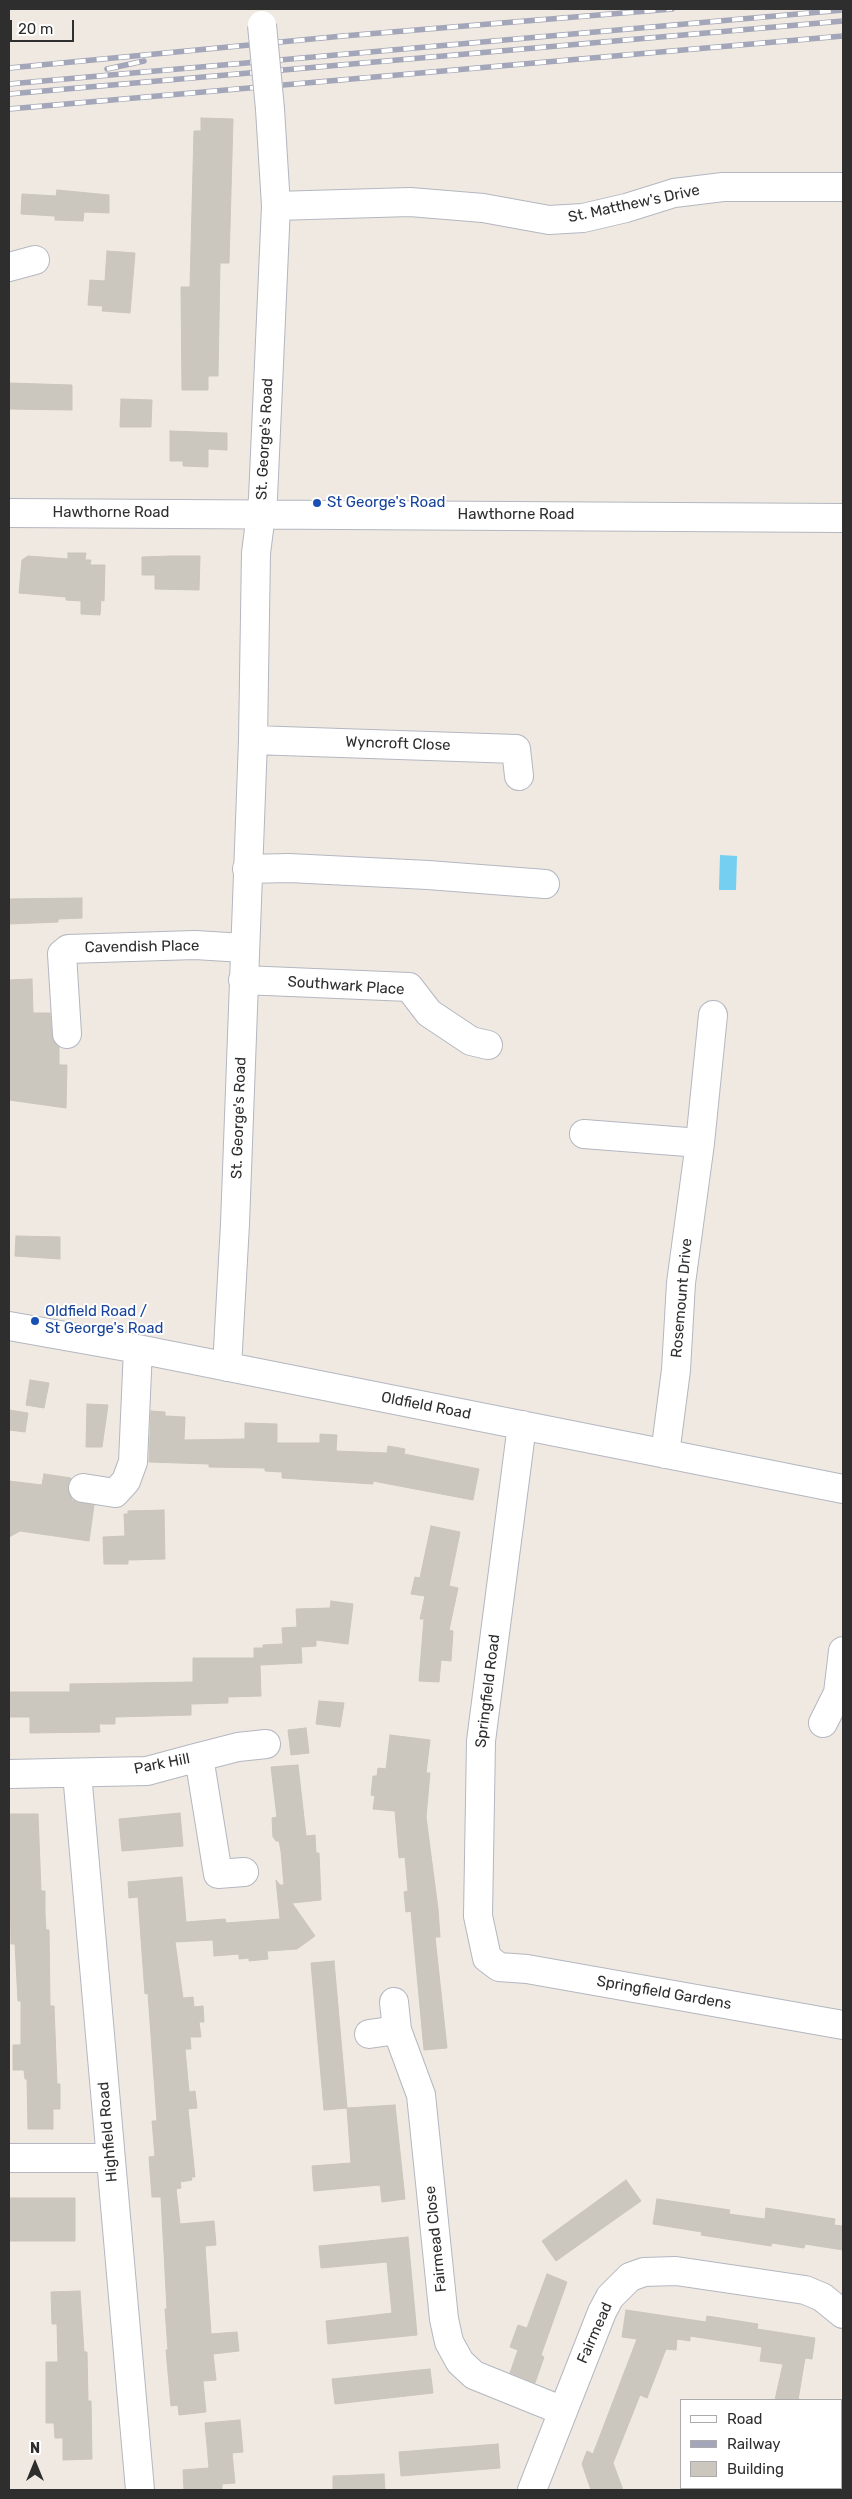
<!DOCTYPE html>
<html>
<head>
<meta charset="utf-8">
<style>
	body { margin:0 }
	#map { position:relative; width:852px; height:2499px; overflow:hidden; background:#efe9e1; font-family:Rubik,sans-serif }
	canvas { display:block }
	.frame { position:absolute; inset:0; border:10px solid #2e2e2e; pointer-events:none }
	.legend { position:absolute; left:680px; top:2399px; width:162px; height:90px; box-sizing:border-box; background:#fff; border:1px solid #ababab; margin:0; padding:6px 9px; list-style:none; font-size:15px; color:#2e2e2e }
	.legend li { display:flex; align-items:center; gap:10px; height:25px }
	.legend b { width:25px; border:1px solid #ababab }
	.north { position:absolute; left:10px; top:2439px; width:50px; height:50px; -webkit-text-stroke:4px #fff; paint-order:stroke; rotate:0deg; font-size:14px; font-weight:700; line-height:20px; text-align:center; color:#2e2e2e }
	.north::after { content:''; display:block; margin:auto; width:18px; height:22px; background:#2e2e2e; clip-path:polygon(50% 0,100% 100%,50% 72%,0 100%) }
	.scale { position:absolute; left:10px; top:20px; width:64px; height:22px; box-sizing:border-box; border:2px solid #2e2e2e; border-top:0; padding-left:6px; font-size:15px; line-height:18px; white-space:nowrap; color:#2e2e2e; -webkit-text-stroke:4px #fff; paint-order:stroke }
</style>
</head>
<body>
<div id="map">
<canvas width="852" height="2499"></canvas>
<div class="frame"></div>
<ul class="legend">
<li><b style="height:6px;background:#fff"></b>Road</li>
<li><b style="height:6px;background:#a3a6b8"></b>Railway</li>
<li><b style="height:14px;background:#cbc7bf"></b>Building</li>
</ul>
<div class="north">N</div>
<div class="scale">20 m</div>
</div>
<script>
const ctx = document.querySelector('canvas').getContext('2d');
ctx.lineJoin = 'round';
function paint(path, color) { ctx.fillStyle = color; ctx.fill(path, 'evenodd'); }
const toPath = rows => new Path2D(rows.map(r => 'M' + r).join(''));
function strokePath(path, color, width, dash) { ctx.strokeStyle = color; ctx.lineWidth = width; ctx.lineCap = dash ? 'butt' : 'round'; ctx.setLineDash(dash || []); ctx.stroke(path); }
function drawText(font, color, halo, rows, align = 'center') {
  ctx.font = font + ' Rubik,sans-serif'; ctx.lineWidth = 4; ctx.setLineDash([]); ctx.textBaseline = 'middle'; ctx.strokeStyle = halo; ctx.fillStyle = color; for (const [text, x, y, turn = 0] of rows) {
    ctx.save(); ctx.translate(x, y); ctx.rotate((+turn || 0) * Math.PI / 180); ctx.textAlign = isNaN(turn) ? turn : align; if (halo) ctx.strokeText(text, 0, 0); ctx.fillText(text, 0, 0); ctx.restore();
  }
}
paint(toPath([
	[720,855,737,856,736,890,719,890]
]), '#75cff0');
const building = toPath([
	[201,118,233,119,229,263,220,263,218,376,208,376,208,390,182,390,181,287,190,287,194,131,201,131,201,118],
	[57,190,109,195,109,213,84,212,83,221,55,220,55,216,21,214,22,194,56,196,57,190],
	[107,251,135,253,130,313,102,311,103,306,88,305,90,280,105,281,107,251],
	[9,383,72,385,72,410,9,409,9,383],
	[121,399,152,400,151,427,120,427,121,399],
	[170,431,227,433,227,450,208,449,208,467,183,466,183,461,170,461,170,431],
	[68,553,86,553,85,560,91,560,90,565,105,565,104,601,101,600,100,615,81,614,81,601,66,600,66,597,19,593,22,560,28,556,68,559,68,553],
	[171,556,200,556,199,590,155,589,155,575,142,575,142,557,171,556],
	[82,898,82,918,58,919,58,922,9,924,9,899,82,898],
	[32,979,33,1013,50,1013,52,1035,59,1047,59,1065,67,1065,66,1108,9,1100,9,980,32,979],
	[16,1236,60,1237,60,1259,15,1256,16,1236],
	[30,1380,49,1383,44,1408,26,1405,30,1380],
	[87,1404,108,1405,102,1447,86,1447,87,1404],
	[9,1410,28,1413,25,1432,9,1430,9,1410],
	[151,1411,165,1412,165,1416,185,1417,184,1440,245,1439,245,1423,277,1424,277,1443,320,1443,320,1434,337,1435,336,1451,387,1453,388,1446,405,1449,404,1454,479,1469,473,1500,373,1481,373,1484,282,1478,282,1472,265,1471,265,1468,209,1467,209,1464,149,1462,151,1411],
	[44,1474,71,1478,68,1486,72,1500,94,1505,89,1541,20,1531,9,1537,9,1481,42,1485,44,1474],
	[164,1510,165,1559,128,1560,128,1564,104,1564,103,1537,125,1536,124,1514,128,1514,128,1511,164,1510],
	[431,1526,460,1532,449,1586,458,1588,449,1630,453,1631,451,1661,441,1660,439,1682,419,1681,424,1619,420,1619,425,1596,411,1594,415,1577,420,1578,431,1526],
	[331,1601,353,1604,348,1644,316,1640,316,1646,301,1647,302,1663,260,1665,261,1696,228,1697,228,1703,191,1704,191,1715,115,1717,115,1724,99,1724,100,1732,30,1733,30,1717,9,1717,10,1692,70,1692,70,1684,193,1682,193,1658,254,1658,254,1648,263,1648,263,1645,283,1644,282,1628,297,1627,296,1609,330,1608,331,1601],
	[319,1701,344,1703,340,1727,316,1724,319,1701],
	[306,1728,309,1753,291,1755,288,1730,306,1728],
	[390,1735,430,1740,426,1773,430,1773,426,1817,438,1909,440,1937,435,1937,447,2048,424,2050,411,1911,406,1912,404,1892,408,1891,405,1857,399,1858,395,1811,373,1809,375,1796,371,1795,373,1776,377,1776,378,1768,386,1769,390,1735],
	[298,1765,306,1836,315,1835,316,1853,319,1853,321,1900,292,1903,315,1936,297,1949,267,1951,268,1959,249,1961,249,1958,239,1959,239,1954,214,1956,213,1940,175,1942,183,1998,193,1997,194,2007,203,2006,204,2022,199,2022,201,2037,190,2037,191,2049,185,2049,189,2092,195,2091,197,2108,188,2109,195,2177,191,2177,192,2180,180,2182,181,2188,176,2189,180,2224,214,2221,216,2245,205,2246,211,2334,237,2332,239,2351,213,2354,216,2380,203,2381,206,2412,179,2415,178,2405,171,2406,166,2350,168,2350,165,2309,167,2309,161,2197,152,2197,149,2157,155,2156,152,2121,157,2121,148,1993,145,1994,138,1897,129,1898,128,1882,182,1877,186,1922,225,1919,226,1923,280,1919,276,1880,280,1885,284,1885,281,1851,279,1841,276,1841,273,1837,272,1818,277,1817,271,1767,298,1765],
	[180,1813,183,1846,122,1851,119,1819,180,1813],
	[9,1814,38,1814,41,1891,45,1891,45,1915,46,1930,49,1930,50,2006,54,2006,57,2084,60,2084,60,2109,53,2109,53,2129,28,2129,27,2079,25,2079,24,2070,13,2070,13,2045,21,2045,21,2001,18,2001,15,1944,11,1944,9,1814],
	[334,1961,347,2108,324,2110,311,1963,334,1961],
	[395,2105,405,2199,382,2202,380,2185,314,2191,312,2166,351,2163,347,2108,395,2105],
	[626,2180,641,2201,556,2261,542,2241,626,2180],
	[9,2198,75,2198,75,2241,9,2241,9,2198],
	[657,2199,730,2210,729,2214,765,2219,766,2208,835,2219,834,2225,843,2226,843,2250,805,2244,804,2248,772,2243,771,2246,701,2235,702,2232,653,2224,657,2199],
	[408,2237,417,2335,328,2344,326,2321,392,2313,387,2262,321,2268,319,2246,408,2237],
	[547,2274,567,2282,541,2355,544,2357,535,2383,510,2373,518,2350,510,2347,518,2325,527,2328,547,2274],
	[80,2291,84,2352,87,2352,88,2401,91,2401,92,2459,63,2460,63,2438,55,2438,54,2423,46,2423,46,2362,58,2362,57,2324,52,2324,51,2292,80,2291],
	[626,2310,706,2322,707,2316,758,2324,757,2329,815,2338,812,2359,805,2358,798,2400,775,2400,783,2364,760,2361,762,2347,690,2336,690,2341,677,2339,676,2350,666,2349,647,2398,640,2395,613,2463,623,2490,591,2490,582,2464,587,2451,593,2454,637,2339,622,2337,626,2310],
	[430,2369,433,2393,335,2404,332,2379,430,2369],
	[240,2420,243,2452,232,2453,235,2483,222,2484,222,2490,184,2490,183,2470,209,2468,205,2423,240,2420],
	[498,2444,500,2468,401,2476,399,2452,498,2444],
	[384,2474,385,2490,333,2490,333,2476,384,2474]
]);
paint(building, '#cbc7bf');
strokePath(building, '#cbc5ba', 1);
const minor = toPath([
	[276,206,410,202,483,208,549,220,583,218,626,208,674,193,723,187,843,187],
	[9,267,35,260],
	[9,513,843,518],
	[253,740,516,749,519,776],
	[247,869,289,868,428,875,545,884],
	[243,980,409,987,429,1013,471,1041,488,1045],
	[67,1034,62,954,68,949,195,945,244,948],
	[584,1134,700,1143],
	[9,1326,138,1349,843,1489],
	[227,1367,235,1224,253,740,256,553,263,498,276,206,270,109],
	[522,1425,481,1741,478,1916,487,1958,499,1967,527,1969,843,2025],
	[665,1454,676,1370,681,1283,700,1143,713,1015],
	[83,1488,115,1493,126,1481,133,1462,138,1349],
	[823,1723,838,1693,843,1651],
	[199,1757,238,1747,266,1744],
	[77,1773,140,2490],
	[9,1774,147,1771,199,1757,218,1874,244,1872],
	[394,2002,397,2030,421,2095,444,2319,449,2342,460,2362,474,2375,563,2411],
	[369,2034,397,2030],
	[9,2158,110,2158],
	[841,2444,843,2431],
	[532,2490,602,2312,610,2297,630,2277,644,2272,676,2271,805,2290,822,2297,843,2314],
	[832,2490,832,2488]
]);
strokePath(minor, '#b4b7c1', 30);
strokePath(minor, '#fff', 28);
const rail = toPath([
	[9,68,343,36,672,9],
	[107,69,144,61],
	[9,84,843,10],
	[9,94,843,21],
	[9,109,843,36]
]);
strokePath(rail, '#a3a6b8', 5.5);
strokePath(rail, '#fff', 4, [11]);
const minorBridge = toPath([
	[262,25,270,109]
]);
strokePath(minorBridge, '#b4b7c1', 30, []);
strokePath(minorBridge, '#fff', 28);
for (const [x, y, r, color] of [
	[317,503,5,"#1a4fb4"],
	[35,1321,5,"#1a4fb4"]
]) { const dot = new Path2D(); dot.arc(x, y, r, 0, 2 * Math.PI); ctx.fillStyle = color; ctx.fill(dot); strokePath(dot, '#fff', 2); }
drawText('15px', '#2e2e2e', '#fff', [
	["St. Matthew's Drive",634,204,-12],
	["St. George's Road",265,439,-87],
	["Hawthorne Road",111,513],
	["Hawthorne Road",516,515],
	["Wyncroft Close",398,744,2],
	["Cavendish Place",142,947,-1],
	["Southwark Place",346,986,4],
	["St. George's Road",239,1118,-88],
	["Rosemount Drive",682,1298,-85],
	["Oldfield Road",426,1406,11],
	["Springfield Road",488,1691,-83],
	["Park Hill",162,1764,-11],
	["Springfield Gardens",664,1993,10],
	["Highfield Road",108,2132,-95],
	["Fairmead Close",436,2239,-96],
	["Fairmead",595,2333,-66]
]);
drawText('15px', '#164399', '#fff', [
	["St George's Road",327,503],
	["Oldfield Road /",45,1312],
	["St George's Road",45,1329]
], 'left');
</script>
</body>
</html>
